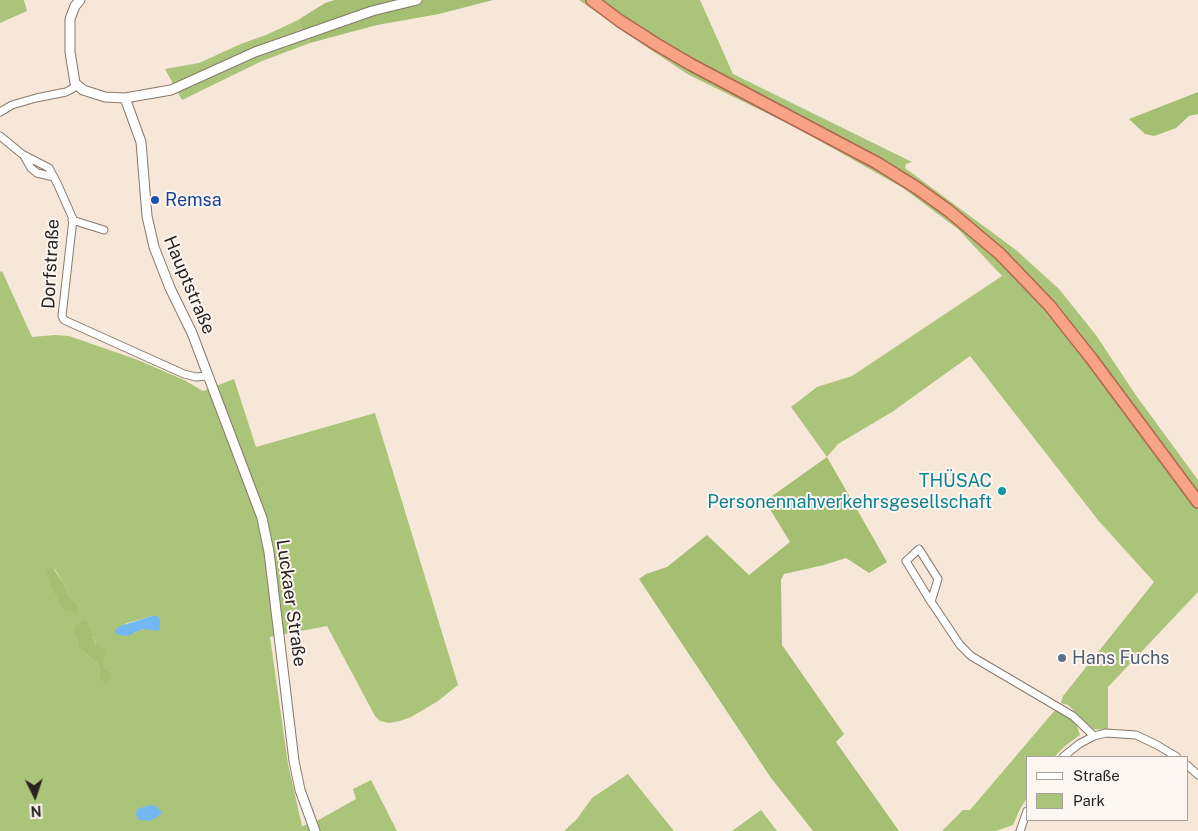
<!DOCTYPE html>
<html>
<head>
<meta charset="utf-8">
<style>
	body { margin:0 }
	#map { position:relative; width:1198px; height:831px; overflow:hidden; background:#f7e7d9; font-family:"Public Sans",sans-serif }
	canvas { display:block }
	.legend { position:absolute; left:1026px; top:756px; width:162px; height:65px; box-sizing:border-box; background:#fdf6f1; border:1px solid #a7a19c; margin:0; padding:6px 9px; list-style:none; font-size:15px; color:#27221d }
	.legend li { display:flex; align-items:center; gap:10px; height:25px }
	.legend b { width:25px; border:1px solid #a7a19c }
	.north { position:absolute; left:10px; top:771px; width:50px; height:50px; -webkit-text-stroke:4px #fdf6f1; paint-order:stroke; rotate:176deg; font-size:14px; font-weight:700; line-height:20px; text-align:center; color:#27221d }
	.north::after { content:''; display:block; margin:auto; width:18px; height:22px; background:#27221d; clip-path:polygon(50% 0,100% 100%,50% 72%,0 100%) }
</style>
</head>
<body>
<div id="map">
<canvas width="1198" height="831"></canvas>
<ul class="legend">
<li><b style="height:6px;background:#fff"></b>Straße</li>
<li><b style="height:14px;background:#aac479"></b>Park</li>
</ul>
<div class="north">N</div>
</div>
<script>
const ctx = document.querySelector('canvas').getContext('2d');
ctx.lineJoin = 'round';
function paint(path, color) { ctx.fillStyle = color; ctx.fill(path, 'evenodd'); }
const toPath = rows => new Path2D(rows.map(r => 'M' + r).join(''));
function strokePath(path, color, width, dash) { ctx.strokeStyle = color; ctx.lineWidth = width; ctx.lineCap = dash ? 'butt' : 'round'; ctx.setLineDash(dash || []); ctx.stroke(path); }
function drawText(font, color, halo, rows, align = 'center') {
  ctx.font = font + ' "Public Sans",sans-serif'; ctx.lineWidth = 4; ctx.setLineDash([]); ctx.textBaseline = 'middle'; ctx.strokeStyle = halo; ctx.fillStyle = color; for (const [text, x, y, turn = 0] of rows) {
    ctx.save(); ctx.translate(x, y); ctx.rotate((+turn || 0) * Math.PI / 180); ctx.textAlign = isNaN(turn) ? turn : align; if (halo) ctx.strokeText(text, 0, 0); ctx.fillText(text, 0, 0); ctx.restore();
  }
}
paint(toPath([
	[0,0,24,0,27,11,0,23],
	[579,0,700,0,733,74,912,162,906,164,905,168,1016,250,1059,289,1096,335,1135,394,1198,480,1198,592,1108,687,1108,730,1093,729,1068,705,1061,703,1063,696,1154,582,1098,520,970,356,892,412,838,444,827,457,791,407,817,387,852,376,1002,276,958,229,903,188,799,129,689,75,648,48],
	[298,20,310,43,262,61,182,100,165,69,199,63,243,43,266,35],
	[2,271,32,337,55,335,69,336,138,360,184,380,203,391,234,379,256,447,375,413,458,685,438,701,411,717,400,721,389,723,380,721,375,716,327,626,270,637,288,764,302,826,315,822,356,799,353,789,371,780,397,831,0,831,0,272],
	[54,568,64,584,70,597,77,604,59,605],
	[152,616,149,629,143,629,134,633,124,624],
	[93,636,103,666,111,673,99,670,99,665,78,647,78,637],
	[1056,709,1071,718,1077,726,1080,735,1065,746,1054,757,1027,757,1027,798,1020,809,1013,825,996,831,942,831,963,810,970,810],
	[628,774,674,831,564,831,577,819,592,798],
	[761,810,777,831,732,831]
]), '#aac479');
paint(toPath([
	[335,0,493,0,439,14,377,25,310,43,298,20,325,3],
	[1198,92,1198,114,1189,116,1176,128,1154,136,1145,134,1129,119],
	[827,457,887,562,869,573,846,558,824,565,784,574,781,580,782,645,844,734,836,742,899,831,813,831,771,778,639,579,646,574,667,567,707,535,749,575,790,542,765,501],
	[53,568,64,584,70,597,77,604,77,612,65,610,59,605,57,596,52,590,46,571,48,569],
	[84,620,88,624,96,645,105,650,103,666,111,673,112,679,105,682,100,680,99,665,78,647,78,637,74,632,75,626]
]), '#a4bf71');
paint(toPath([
	[152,616,157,616,160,619,160,628,158,631,143,629,127,636,115,634,115,630,120,626],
	[150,805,156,806,162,813,156,818,149,821,138,820,136,814,137,809]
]), '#73b8f1');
const minor = toPath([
	[0,112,12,105,36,98,66,92,77,86],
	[0,136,22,154,49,168,57,183,73,219,62,316,64,320,184,374,196,377,208,376],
	[24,156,31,168,37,173,54,177],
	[72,220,104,230],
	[931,602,938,579,919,549,906,561,931,602,934,606,960,645,971,656,1073,716,1094,736],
	[1063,757,1079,744,1094,736,1106,733,1136,735,1157,745,1177,757],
	[1187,765,1198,775],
	[1020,831,1027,811]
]);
const tertiary = toPath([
	[80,0,75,6,70,19,70,52,75,83,83,90,105,97,125,98,171,90,255,52,295,38,372,11,417,0],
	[125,98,141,142,147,216,154,247,170,288,192,333,262,518,269,552,294,761,300,790,315,831]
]);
const trunk = toPath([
	[592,0,620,21,656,44,690,64,877,163,917,188,949,211,1000,254,1049,305,1091,358,1198,502]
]);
strokePath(minor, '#87796c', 9);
strokePath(tertiary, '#87796c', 11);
strokePath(trunk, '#ae674e', 14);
strokePath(minor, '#fff', 7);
strokePath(tertiary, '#fff', 9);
strokePath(trunk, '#f8a386', 11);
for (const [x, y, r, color] of [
	[155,200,5,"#1a4fb4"],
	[1002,491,5,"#0f9aa8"],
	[1062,658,5,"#5c6f8a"]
]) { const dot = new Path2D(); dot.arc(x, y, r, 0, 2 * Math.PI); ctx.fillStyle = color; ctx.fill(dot); strokePath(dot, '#fdf6f1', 2); }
drawText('18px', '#164399', '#fdf6f1', [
	["Remsa",165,200]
], 'left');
drawText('18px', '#27221d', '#fdf6f1', [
	["Dorfstraße",51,264,-87],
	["Hauptstraße",189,285,67],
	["Luckaer Straße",291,603,82]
]);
drawText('18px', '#0d838f', '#fdf6f1', [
	["THÜSAC",992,481],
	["Personennahverkehrsgesellschaft",992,502]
], 'right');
drawText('18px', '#4e5e75', '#fdf6f1', [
	["Hans Fuchs",1072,658]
], 'left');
</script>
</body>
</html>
